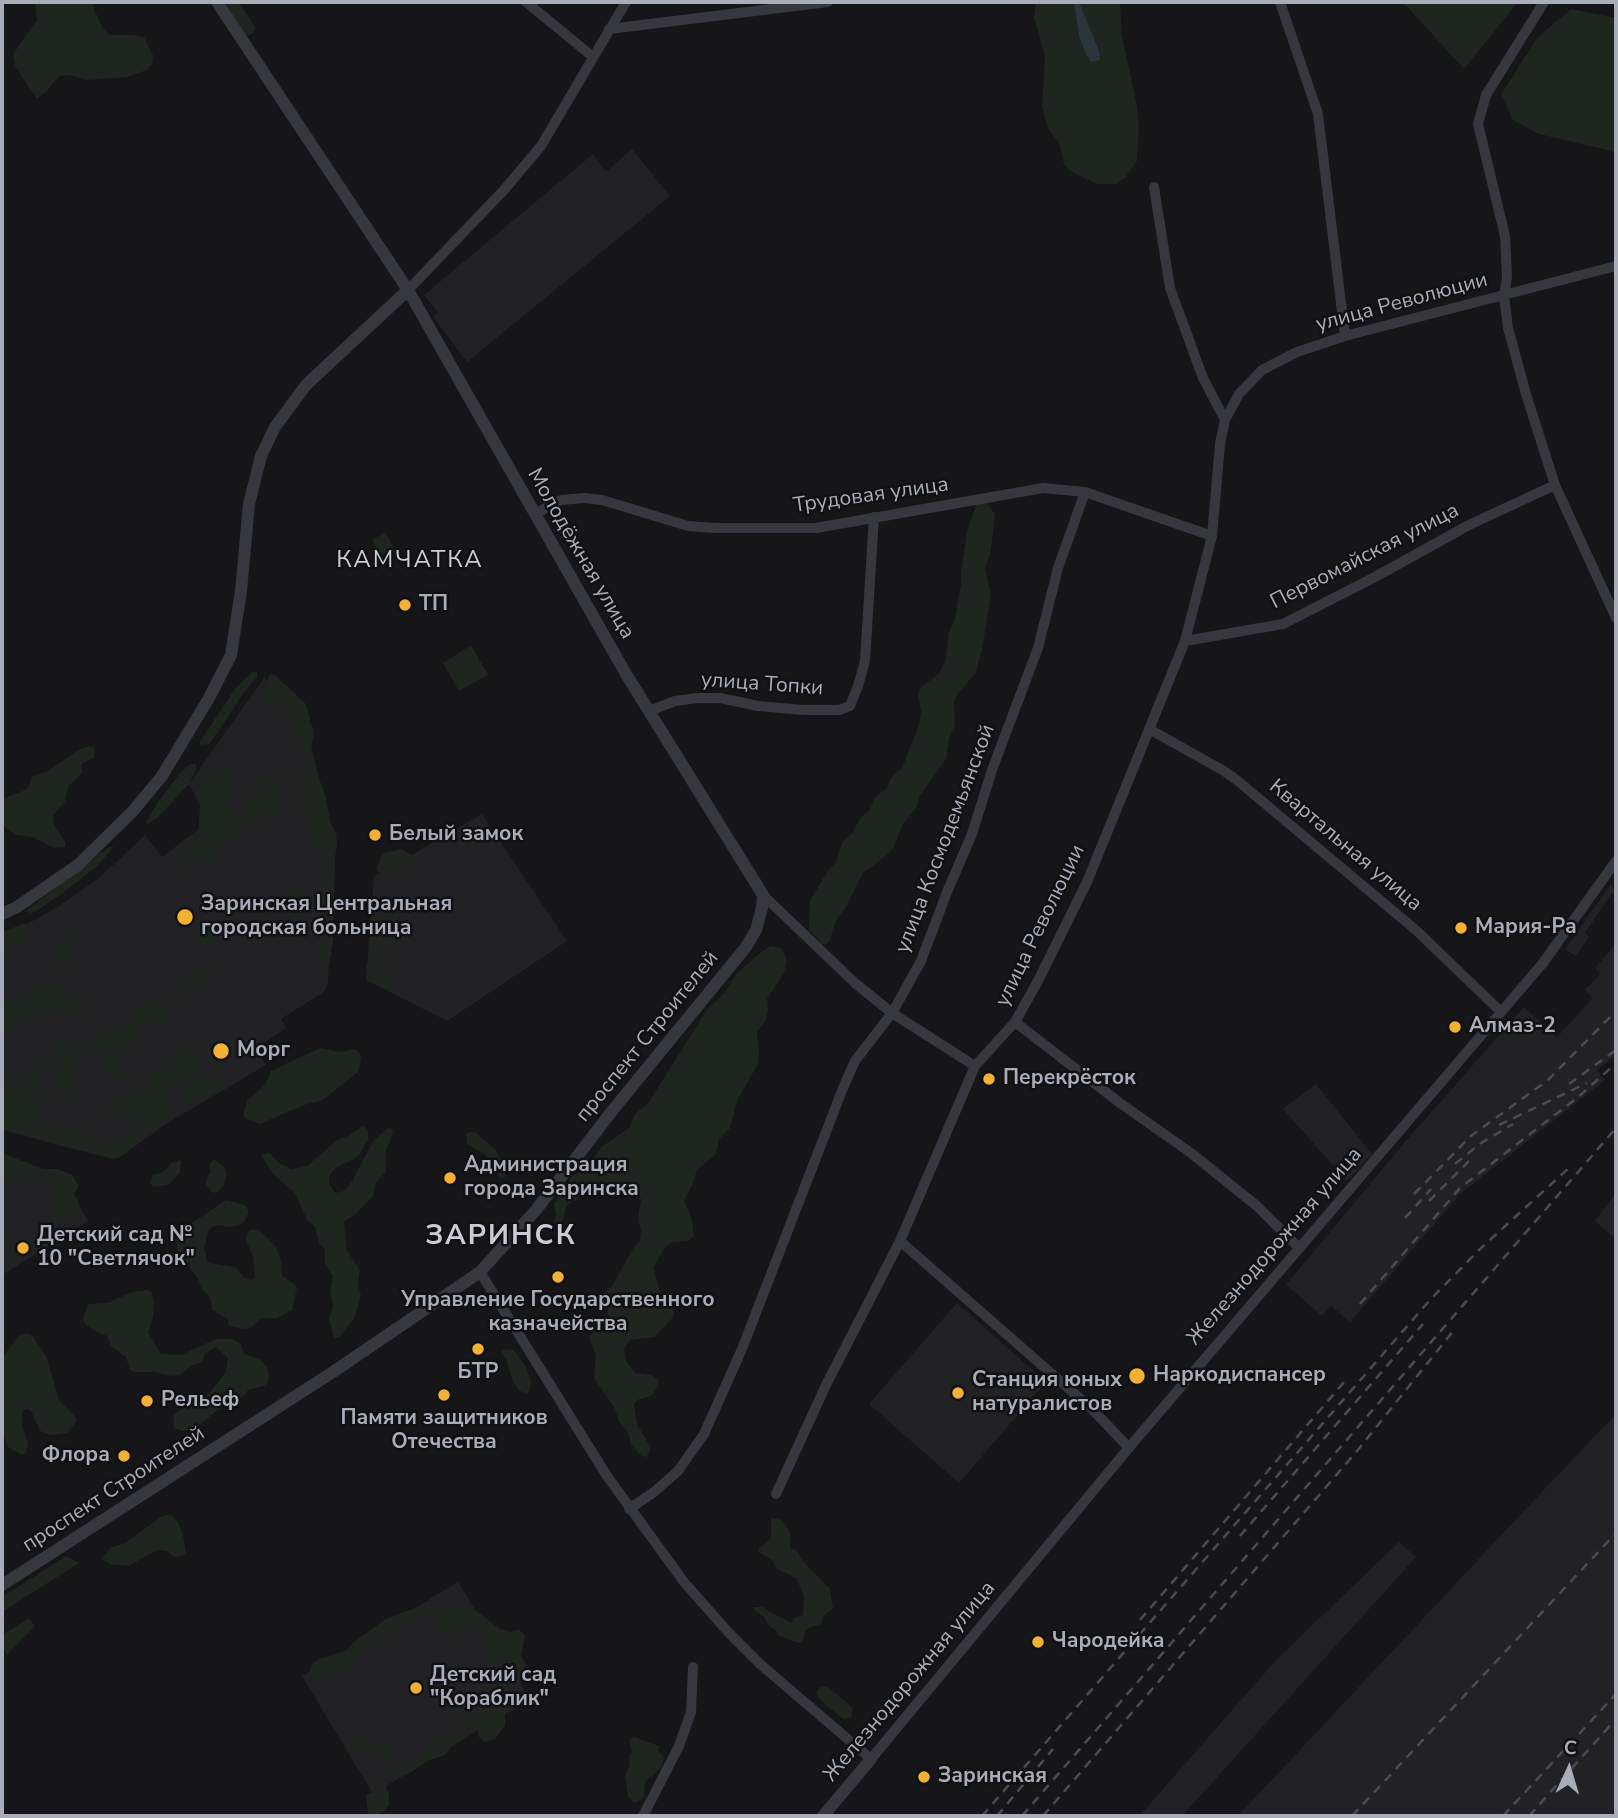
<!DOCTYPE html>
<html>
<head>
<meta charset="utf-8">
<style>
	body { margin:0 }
	#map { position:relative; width:1618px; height:1818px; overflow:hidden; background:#161618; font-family:"Nunito Sans",sans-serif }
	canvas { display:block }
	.frame { position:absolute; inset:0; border:4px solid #a8adb8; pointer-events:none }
	.north { position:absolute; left:1534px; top:1734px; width:70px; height:70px; -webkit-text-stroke:5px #111113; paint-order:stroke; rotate:4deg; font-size:19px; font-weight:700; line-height:28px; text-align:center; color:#a8adb8 }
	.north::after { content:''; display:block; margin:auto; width:24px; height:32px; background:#a8adb8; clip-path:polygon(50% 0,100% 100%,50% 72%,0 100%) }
</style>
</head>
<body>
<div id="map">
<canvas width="1618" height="1818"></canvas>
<div class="frame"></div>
<div class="north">С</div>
</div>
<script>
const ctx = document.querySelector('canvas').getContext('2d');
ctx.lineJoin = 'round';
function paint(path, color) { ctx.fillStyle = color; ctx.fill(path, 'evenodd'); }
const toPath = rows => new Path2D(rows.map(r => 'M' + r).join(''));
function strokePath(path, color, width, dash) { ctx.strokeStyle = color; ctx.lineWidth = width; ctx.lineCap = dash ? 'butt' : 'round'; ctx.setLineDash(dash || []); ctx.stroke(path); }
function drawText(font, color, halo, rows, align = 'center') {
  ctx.font = font + ' "Nunito Sans",sans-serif'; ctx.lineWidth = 5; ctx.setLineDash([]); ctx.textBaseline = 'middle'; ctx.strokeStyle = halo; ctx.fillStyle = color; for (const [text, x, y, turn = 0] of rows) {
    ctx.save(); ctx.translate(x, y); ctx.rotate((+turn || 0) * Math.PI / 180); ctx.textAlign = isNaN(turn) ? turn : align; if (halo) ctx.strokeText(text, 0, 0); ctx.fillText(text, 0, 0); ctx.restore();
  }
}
paint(toPath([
	[632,149,670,196,467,362,433,317,438,312,424,295,593,154,606,172],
	[264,678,303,714,334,837,328,983,325,991,281,1019,286,1028,256,1049,266,1065,169,1122,120,1157,113,1159,2,1130,2,938,56,908,98,879,145,835,162,857,209,821,189,784],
	[482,814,567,941,447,1021,366,980,374,877],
	[1610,885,1616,890,1616,895,1612,893,1585,933,1589,937,1576,956,1565,949],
	[1616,944,1616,1055,1597,1070,1605,1080,1460,1194,1350,1322,1331,1306,1322,1316,1286,1285,1405,1142,1524,1007,1557,1037,1593,998,1585,990,1600,974,1595,968],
	[1316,1084,1372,1154,1347,1181,1283,1109],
	[2,1169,63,1176,88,1221,2,1275],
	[1616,1193,1616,1239,1595,1221],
	[957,1303,1046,1382,959,1483,869,1404],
	[1616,1414,1616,1816,1238,1816,1553,1480],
	[1399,1542,1416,1557,1182,1816,1145,1816,1142,1813,1276,1660],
	[458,1582,530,1699,373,1794,302,1676]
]), '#222225');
paint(toPath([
	[35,2,91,2,103,29,110,35,133,35,144,37,153,55,152,64,147,70,127,77,87,80,69,75,59,76,46,92,37,99,15,66,13,54,37,20],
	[225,2,238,2,255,27,253,33,249,35,244,34],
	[1036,2,1074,2,1079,36,1079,2,1120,2,1122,36,1137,106,1139,127,1137,161,1125,178,1116,184,1097,184,1070,171,1064,164,1060,145,1048,128,1042,107,1045,56,1034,17],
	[1403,2,1518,2,1464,69],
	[1571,9,1616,18,1616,152,1539,134,1513,120,1501,94,1538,37],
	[977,503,986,503,995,514,991,550,985,568,990,590,990,601,982,649,976,672,957,695,954,703,955,725,949,738,946,759,919,797,917,807,902,825,894,847,887,855,863,873,847,905,835,922,830,940,826,944,822,944,809,930,810,901,827,872,836,862,842,843,852,833,861,817,869,811,875,797,887,788,891,778,902,768,919,725,921,711,918,693,923,685,939,674,945,662,949,632,955,619,961,584,961,573,967,531],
	[385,532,394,548,381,555,372,540],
	[471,645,488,675,459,691,443,663],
	[252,672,257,672,257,676,240,698,221,728,209,744,200,745,200,741,235,689],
	[270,674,275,675,305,703,310,718,309,722,314,730,311,749,305,751,299,744,298,734,290,722,287,712,278,702,264,696,263,692],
	[89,746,95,749,94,758,84,762,81,766,83,772,68,787,65,802,53,815,54,825,65,842,65,847,54,848,33,837,16,835,2,825,2,799,23,791,28,788,32,776,46,772,78,750],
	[311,755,325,795,331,824,336,833,337,843,335,858,333,941,329,965,325,965,320,957,322,869,307,815,296,802,295,792,282,773,283,768,287,770,298,788,303,790,308,777,304,758],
	[190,764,195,764,197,768,189,784,157,818,149,823,145,824,157,803,180,773],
	[223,764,231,773,235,783,225,796,224,800,236,813,241,813,245,810,253,797,255,782,263,776,269,776,280,791,282,803,276,813,248,826,218,849,209,860,180,867,176,864,176,854,180,852,184,843,198,838,201,791,204,772],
	[109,847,114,847,96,867,63,893,35,912,30,913,26,911],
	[402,849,415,857,413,862,393,875,378,872,377,867,383,853],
	[296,888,307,890,310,898,309,908,303,913,286,915,281,908,283,898,287,889],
	[373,904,386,909,389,920,396,925,398,931,394,946,385,947,380,954,395,984,392,988,388,989,375,984,366,968,370,954,368,944,371,935,370,908],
	[24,923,29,932,27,937,14,946,10,955,2,961,2,933],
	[217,926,218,936,211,943,202,946,199,937,205,929],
	[76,933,71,961,68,965,59,966,55,962,60,946],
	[771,946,781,948,787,960,784,973,767,999,768,1010,766,1020,757,1032,759,1052,758,1064,737,1101,730,1128,719,1139,716,1154,697,1170,692,1186,684,1200,692,1220,694,1236,687,1241,672,1242,665,1248,653,1267,662,1299,671,1306,674,1312,673,1317,655,1337,630,1340,624,1349,625,1359,635,1373,651,1375,659,1380,659,1385,651,1396,637,1400,634,1404,637,1424,651,1448,647,1457,642,1456,631,1445,628,1432,619,1421,614,1407,594,1378,596,1356,589,1337,601,1325,608,1313,608,1309,603,1296,605,1292,612,1286,634,1247,640,1241,641,1231,638,1220,641,1199,628,1187,613,1184,570,1203,566,1207,563,1221,559,1225,554,1223,556,1214,554,1204,572,1176,590,1165,601,1147,629,1128,635,1114,649,1102,706,1011,726,991,736,974,761,952],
	[199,966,209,967,213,975,200,986,195,994,180,993,175,986,175,981],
	[45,982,75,995,86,1003,88,1008,84,1012,75,1016,59,1014,49,1007,45,1008,2,1035,2,1002,28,992],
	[155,1001,159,1004,173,1006,172,1010,164,1021,141,1027,133,1044,124,1048,118,1055,118,1066,125,1078,121,1080,112,1075,100,1054,78,1059,73,1067,75,1080,72,1099,62,1095,59,1091,53,1066,49,1063,45,1064,38,1071,38,1076,47,1090,44,1103,37,1111,40,1121,50,1126,65,1126,78,1128,107,1142,112,1142,130,1130,131,1121,107,1110,104,1105,112,1098,126,1095,136,1086,150,1081,157,1067,181,1045,191,1044,195,1047,198,1062,203,1070,206,1074,221,1079,223,1084,221,1088,205,1098,188,1100,183,1093,185,1084,176,1081,170,1082,163,1095,172,1107,167,1119,136,1141,124,1154,116,1158,60,1146,47,1139,32,1138,19,1131,2,1130,2,1090,5,1089,9,1079,27,1072,42,1059,52,1057,61,1045,70,1040,95,1040,104,1027,128,1022,141,1007],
	[320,1048,341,1052,355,1049,359,1052,361,1057,359,1071,323,1100,304,1105,260,1124,246,1119,243,1115,247,1101,265,1085,271,1071],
	[363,1126,368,1130,368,1140,361,1152,354,1159,337,1167,330,1174,329,1184,335,1193,344,1191,351,1183,374,1140,388,1128,392,1129,393,1133,386,1151,386,1172,376,1182,373,1196,356,1214,344,1222,347,1251,360,1270,358,1285,361,1296,354,1319,339,1337,334,1338,329,1319,333,1306,330,1291,333,1277,325,1263,325,1249,319,1243,315,1227,307,1220,295,1193,274,1175,261,1155,269,1153,280,1164,292,1169,307,1166,336,1141,350,1135],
	[470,1132,476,1133,495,1149,505,1167,506,1176,502,1178,498,1176,490,1160,483,1153,467,1144,466,1134],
	[2,1153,43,1169,57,1169,72,1175,79,1186,74,1194,79,1202,77,1212,67,1220,54,1220,50,1217,49,1212,56,1199,57,1190,34,1183,2,1179],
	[214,1159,224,1167,227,1175,223,1186,216,1193,212,1192,205,1183,211,1171,209,1165],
	[181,1160,180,1172,168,1185,154,1187,150,1184,153,1175,163,1172,173,1162],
	[226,1200,244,1205,248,1209,248,1214,244,1222,239,1225,228,1227,218,1225,209,1229,204,1248,208,1263,235,1267,245,1278,251,1280,255,1277,253,1256,245,1238,250,1230,258,1229,276,1247,281,1261,282,1276,294,1284,297,1288,292,1310,277,1318,261,1318,251,1328,246,1329,232,1327,228,1324,228,1319,212,1310,210,1297,202,1290,198,1278,178,1254,176,1240,180,1231],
	[32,1238,35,1242,32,1248,22,1260,9,1260,7,1256,17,1241],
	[148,1290,152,1292,154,1301,153,1317,148,1332,161,1354,181,1355,216,1339,233,1339,241,1344,244,1354,260,1359,267,1367,269,1376,268,1382,264,1386,248,1390,243,1397,216,1411,195,1429,183,1431,173,1428,174,1415,189,1402,209,1394,226,1372,228,1358,216,1347,205,1354,202,1362,191,1366,180,1375,169,1376,156,1372,135,1372,130,1370,126,1357,111,1346,107,1336,93,1330,84,1323,83,1318,89,1304,108,1303,132,1292],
	[27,1333,32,1335,46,1356,59,1400,76,1418,76,1422,67,1433,50,1435,40,1431,31,1411,27,1409,23,1411,22,1426,28,1442,26,1453,22,1455,8,1447,2,1430,2,1354,5,1354,18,1336],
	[503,1349,514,1350,526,1367,531,1381,530,1390,528,1394,520,1391,513,1382,506,1359,501,1353],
	[170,1514,178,1522,183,1535,186,1553,182,1556,174,1557,167,1551,158,1550,128,1566,110,1564,102,1559,110,1548,125,1543,161,1517],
	[771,1518,782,1520,790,1533,790,1547,798,1552,802,1560,830,1589,833,1608,823,1617,821,1624,808,1628,805,1632,803,1641,799,1643,777,1635,776,1630,769,1626,764,1617,755,1611,753,1607,762,1607,791,1623,794,1618,803,1615,804,1596,796,1578,777,1569,772,1560,760,1553,758,1550,771,1538],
	[66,1556,79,1563,2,1612,2,1597],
	[430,1605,478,1612,500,1629,511,1632,519,1629,525,1636,521,1656,526,1664,525,1673,519,1684,510,1688,505,1696,505,1725,495,1739,485,1742,478,1736,479,1727,471,1727,456,1740,445,1755,428,1761,405,1776,390,1768,386,1760,378,1755,349,1750,345,1742,353,1738,362,1739,370,1743,381,1742,389,1747,397,1763,415,1760,428,1746,445,1736,458,1722,481,1705,491,1654,483,1637,476,1631,458,1627,455,1635,446,1636,440,1629,439,1620,423,1615,390,1631,379,1644,362,1653,343,1674,315,1678,308,1674,311,1666,319,1659,348,1650,354,1642,384,1620,403,1612],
	[29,1618,35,1626,7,1655,2,1647,2,1635],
	[822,1686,828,1687,853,1708,851,1718,843,1719,818,1698,817,1691],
	[635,1737,659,1746,658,1751,664,1757,662,1767,645,1782,644,1797,635,1803,628,1797,625,1775,630,1765,629,1757,632,1752,629,1742,631,1738],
	[385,1785,389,1794,389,1804,384,1811,374,1816,368,1813,366,1795]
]), '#1e261f');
paint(toPath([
	[1074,2,1079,2,1099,51,1100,60,1091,62,1086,54,1079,36]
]), '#2c353c');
strokePath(toPath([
	[526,2,593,57],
	[1280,2,1318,114,1345,336],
	[1544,2,1486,95,1478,124,1505,236,1507,277,1504,296,1508,328,1526,394,1555,485,1616,618],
	[609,29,828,2],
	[1154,187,1170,288,1203,378,1225,420],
	[408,290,504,190,541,146,626,2],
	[535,514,561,500,584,498,602,500,688,526,715,528,816,528,1043,488,1085,492,1212,536],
	[1185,641,1283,624,1375,577,1469,525,1555,485],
	[649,711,675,701,697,698,720,698,758,706,803,710,839,710,850,706,858,686,865,661,874,517],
	[1149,729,1224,771,1238,781,1417,931,1501,1012],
	[763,895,855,983,892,1013,975,1066],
	[1015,1022,1120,1103,1191,1153,1257,1206,1298,1247],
	[900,1241,1092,1409,1129,1448],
	[480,1272,607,1476,684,1582,729,1633,760,1664,871,1759,1132,1444,1543,963,1616,861],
	[776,1494,826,1385,900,1241,975,1066,1015,1022,1038,981,1087,882,1185,641,1212,536,1220,444,1225,420,1239,394,1262,370,1297,352,1345,336,1616,266],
	[629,1509,654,1492,678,1471,704,1434,742,1349,843,1088,855,1061,892,1013,921,961,947,892,972,834,992,770,1038,648,1058,568,1085,492],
	[643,1816,679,1746,691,1712,693,1667]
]), '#37383d', 10);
strokePath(toPath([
	[2,914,17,907,78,865,133,811,162,776,209,698,231,655,241,591,249,504,261,456,275,427,306,385,408,290],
	[2,1585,333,1372,480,1272,536,1210,612,1111,746,947,756,930,762,908,763,895,626,674,408,290,217,2],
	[823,1816,871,1759]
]), '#37383d', 12);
strokePath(toPath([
	[1569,1084,1616,1050],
	[1499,1125,1587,1083],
	[1455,1164,1481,1143,1513,1124],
	[1414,1194,1471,1136,1548,1080,1616,1011],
	[1429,1201,1469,1161],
	[1405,1218,1431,1189],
	[1360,1304,1460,1188,1577,1098,1613,1066],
	[1240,1536,1423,1324],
	[1140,1620,1345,1381],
	[982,1816,1429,1301,1480,1249,1570,1167],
	[997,1816,1053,1749],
	[1022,1816,1616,1128],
	[1043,1816,1357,1451,1454,1330],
	[1352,1816,1616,1533],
	[1503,1816,1616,1694],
	[1529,1816,1616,1719]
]), '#4a4c52', 2.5, [9, 7]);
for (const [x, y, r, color] of [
	[405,605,7,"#f2b134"],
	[375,835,7,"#f2b134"],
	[185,917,9,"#f2b134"],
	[1461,928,7,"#f2b134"],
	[1455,1027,7,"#f2b134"],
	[221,1051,9,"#f2b134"],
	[989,1079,7,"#f2b134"],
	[450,1178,7,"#f2b134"],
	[23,1248,7,"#f2b134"],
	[558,1277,7,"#f2b134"],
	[478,1349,7,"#f2b134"],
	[1137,1376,9,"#f2b134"],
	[958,1393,7,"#f2b134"],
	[444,1395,7,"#f2b134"],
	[147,1401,7,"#f2b134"],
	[124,1456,7,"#f2b134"],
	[1038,1642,7,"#f2b134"],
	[416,1688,7,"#f2b134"],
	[924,1777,7,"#f2b134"]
]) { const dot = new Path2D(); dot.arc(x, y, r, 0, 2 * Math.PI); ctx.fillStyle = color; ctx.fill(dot); strokePath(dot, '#111113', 2.5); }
drawText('21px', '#a8adb8', '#111113', [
	["улица Революции",1402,303,-15],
	["Трудовая улица",871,496,-8],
	["Молодёжная улица",580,554,60],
	["Первомайская улица",1365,557,-27],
	["улица Топки",762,685,4],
	["улица Космодемьянской",946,839,-69],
	["Квартальная улица",1345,846,40],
	["улица Революции",1041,926,-64],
	["проспект Строителей",648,1037,-51],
	["Железнодорожная улица",1275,1247,-49],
	["проспект Строителей",114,1490,-33],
	["Железнодорожная улица",910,1682,-50]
]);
drawText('bold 21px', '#a8adb8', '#111113', [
	["ТП",419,605],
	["Белый замок",389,835],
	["Заринская Центральная",201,905],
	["городская больница",201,929],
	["Мария-Ра",1475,928],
	["Алмаз-2",1469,1027],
	["Морг",237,1051],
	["Перекрёсток",1003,1079],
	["Администрация",464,1166],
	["города Заринска",464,1190],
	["Детский сад №",37,1236],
	["10 \"Светлячок\"",37,1260],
	["Управление Государственного",558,1301,"center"],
	["казначейства",558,1325,"center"],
	["БТР",478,1373,"center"],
	["Наркодиспансер",1153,1376],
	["Станция юных",972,1381],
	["натуралистов",972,1405],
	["Рельеф",161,1401],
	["Памяти защитников",444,1419,"center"],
	["Отечества",444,1443,"center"],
	["Флора",110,1456,"right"],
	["Чародейка",1052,1642],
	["Детский сад",430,1676],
	["\"Кораблик\"",430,1700],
	["Заринская",938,1777]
], 'left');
ctx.letterSpacing = '2px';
drawText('24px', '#c9ccd4', '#111113', [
	["КАМЧАТКА",410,561]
]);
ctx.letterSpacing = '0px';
ctx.letterSpacing = '2px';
drawText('bold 28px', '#c9ccd4', '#111113', [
	["ЗАРИНСК",501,1237]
]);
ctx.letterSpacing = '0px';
</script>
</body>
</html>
